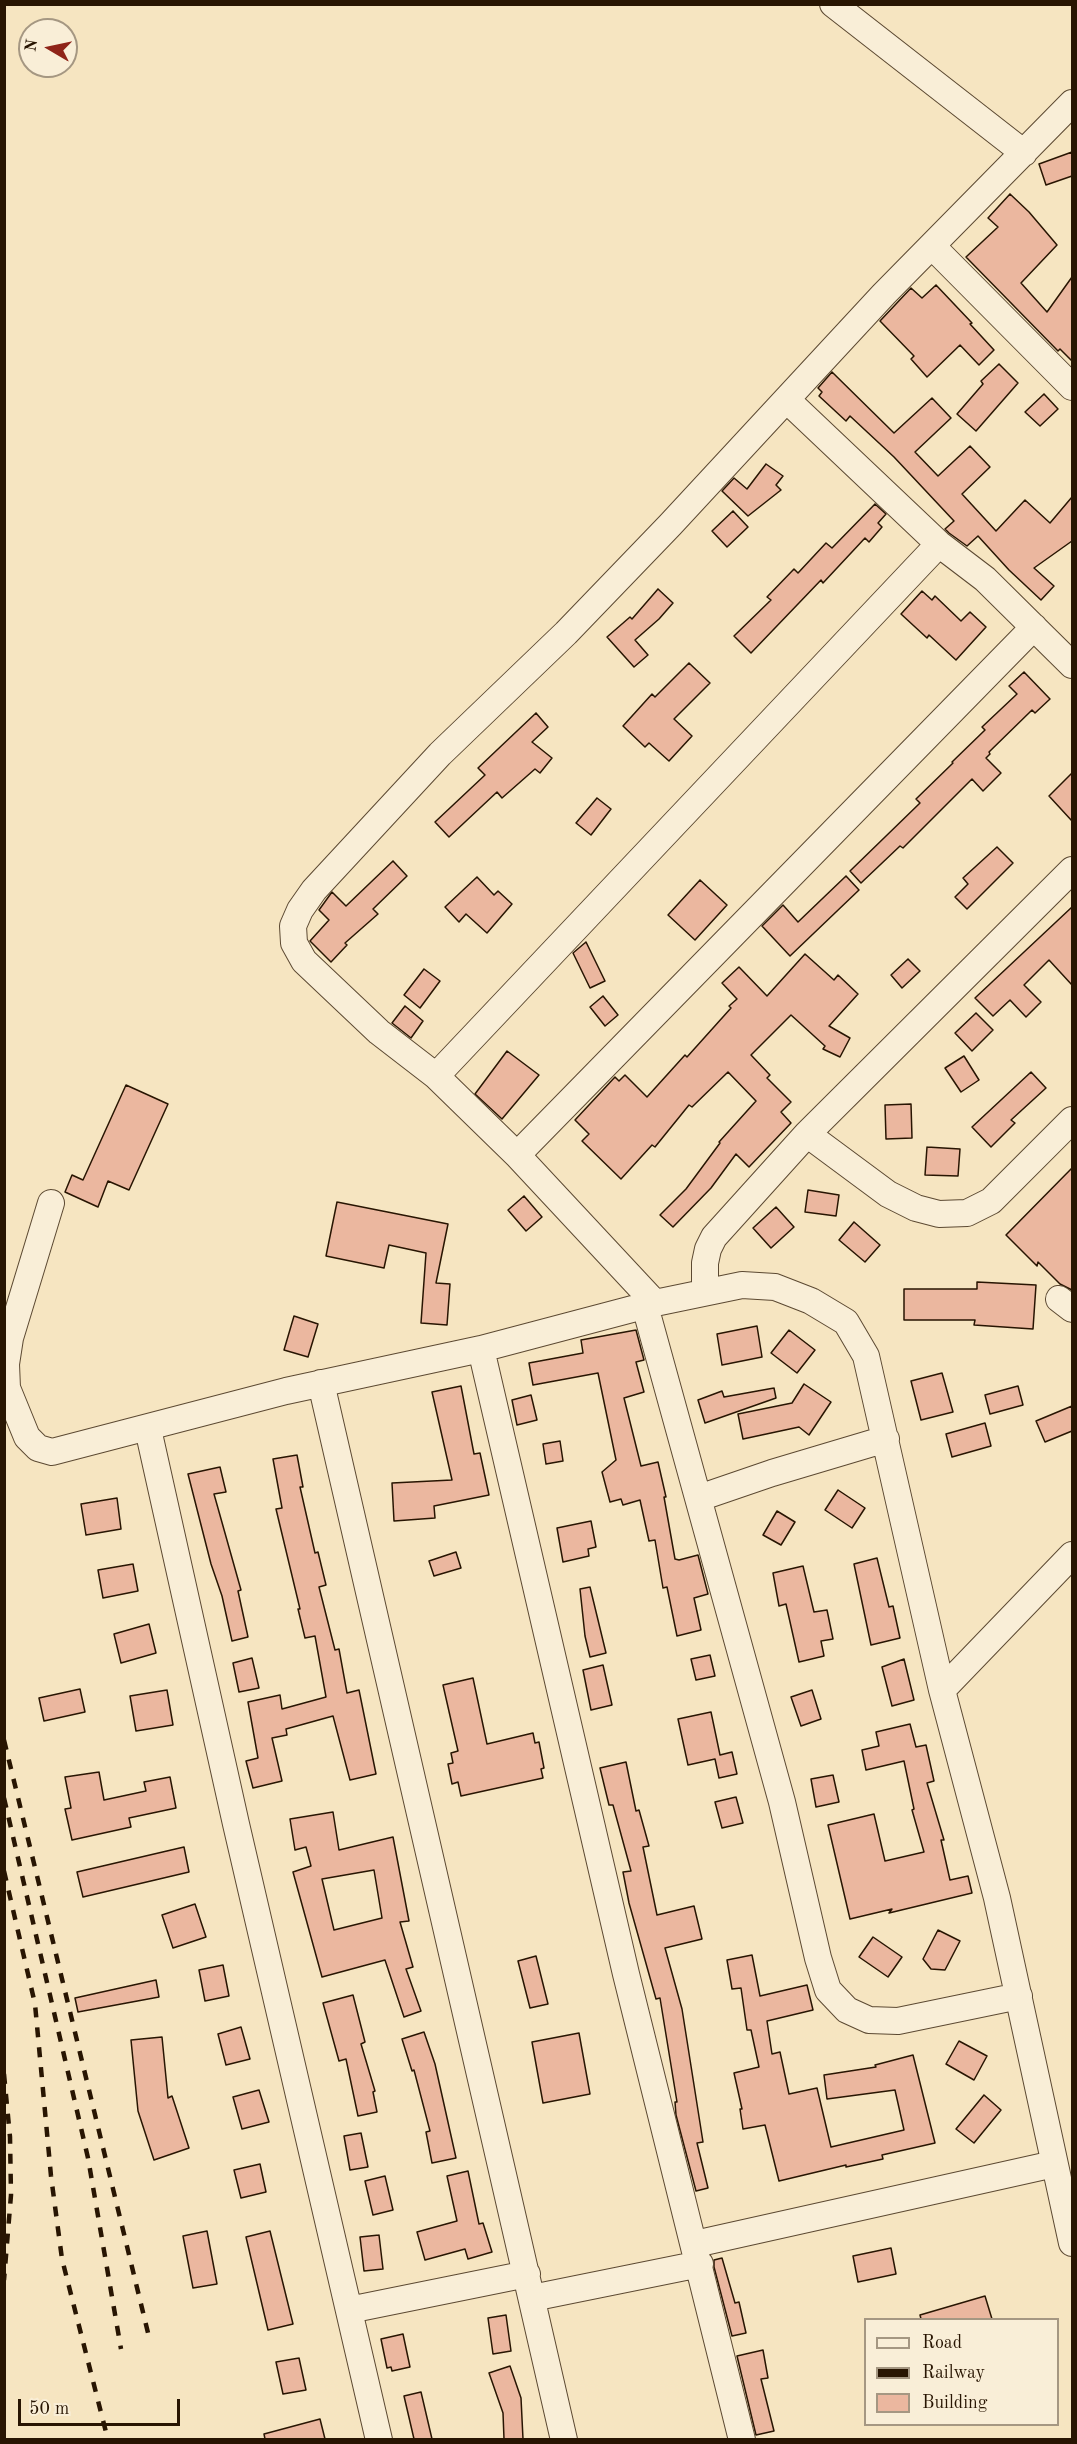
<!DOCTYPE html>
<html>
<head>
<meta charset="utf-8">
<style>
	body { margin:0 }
	#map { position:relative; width:1077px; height:2444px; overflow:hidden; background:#f6e5c1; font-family:"Old Standard TT",serif }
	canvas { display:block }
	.frame { position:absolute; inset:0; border:6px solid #281502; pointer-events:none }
	.legend { position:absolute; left:864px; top:2318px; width:195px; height:108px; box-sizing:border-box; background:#f9eed7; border:2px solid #a59782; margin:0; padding:8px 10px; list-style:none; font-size:18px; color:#281502 }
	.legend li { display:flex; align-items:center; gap:12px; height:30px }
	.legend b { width:30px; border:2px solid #a59782 }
	.north { position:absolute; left:18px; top:18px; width:60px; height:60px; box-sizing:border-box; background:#f9eed7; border:2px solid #a59782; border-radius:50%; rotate:279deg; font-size:16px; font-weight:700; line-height:24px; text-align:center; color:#281502 }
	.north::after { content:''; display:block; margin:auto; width:21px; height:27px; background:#8f2418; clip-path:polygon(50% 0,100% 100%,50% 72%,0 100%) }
	.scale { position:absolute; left:18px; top:2399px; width:162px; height:27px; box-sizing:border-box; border:3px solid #281502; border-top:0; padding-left:8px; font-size:18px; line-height:21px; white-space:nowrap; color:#281502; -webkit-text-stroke:4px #f9eed7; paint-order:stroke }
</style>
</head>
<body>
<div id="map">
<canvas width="1077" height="2444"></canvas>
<div class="frame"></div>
<ul class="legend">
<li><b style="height:8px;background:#f9eed7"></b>Road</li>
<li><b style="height:8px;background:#281502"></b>Railway</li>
<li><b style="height:16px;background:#ebb79f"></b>Building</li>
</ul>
<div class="north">N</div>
<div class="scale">50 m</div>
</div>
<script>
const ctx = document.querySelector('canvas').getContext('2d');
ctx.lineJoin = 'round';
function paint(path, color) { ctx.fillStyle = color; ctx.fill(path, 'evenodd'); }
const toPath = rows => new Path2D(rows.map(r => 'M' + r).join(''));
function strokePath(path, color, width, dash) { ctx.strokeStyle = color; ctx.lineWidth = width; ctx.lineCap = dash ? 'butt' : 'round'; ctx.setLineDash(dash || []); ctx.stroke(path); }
const building = toPath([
	[1072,152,1072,176,1046,185,1039,164,1072,152],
	[1010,194,1029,212,1057,245,1021,283,1047,312,1072,277,1072,361,1060,349,1058,351,966,257,998,227,988,218,1010,194],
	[936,285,972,323,970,324,994,350,979,365,960,345,927,377,911,359,914,356,880,321,911,288,922,298,936,285],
	[999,364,1018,383,976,431,957,414,983,384,981,381,999,364],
	[832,372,894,433,932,398,951,418,915,452,938,476,970,446,990,467,962,494,996,531,1025,500,1050,523,1072,497,1072,541,1034,568,1054,586,1041,600,1009,570,978,536,967,546,949,533,945,529,954,521,894,457,850,416,846,421,819,396,822,392,818,388,832,372],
	[1044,394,1058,409,1040,426,1025,412,1044,394],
	[766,464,783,476,776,485,781,490,748,516,722,491,734,478,747,489,766,464],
	[875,504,886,514,878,523,882,527,869,542,865,538,823,583,821,580,751,653,734,636,771,600,767,597,794,569,798,573,826,543,832,548,875,504],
	[733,511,748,527,727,547,712,531,733,511],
	[658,589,673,603,659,619,635,640,648,655,634,667,607,637,630,617,632,619,658,589],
	[922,591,932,600,935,596,961,621,970,612,986,627,956,660,929,635,927,638,901,614,922,591],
	[689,663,710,683,674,719,692,736,669,761,649,743,645,747,623,726,652,694,655,697,689,663],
	[1024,672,1050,699,1035,713,1032,710,989,752,990,754,986,758,1001,773,983,791,972,779,903,848,900,846,861,883,850,871,920,803,916,799,953,763,952,762,985,730,982,727,1017,694,1009,686,1024,672],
	[536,713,548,727,532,742,552,758,540,773,535,769,502,798,497,792,449,837,435,822,485,775,478,768,536,713],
	[1072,773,1072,821,1049,796,1072,773],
	[597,798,611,809,591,835,576,823,597,798],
	[997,847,1013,863,967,909,955,897,968,884,963,878,997,847],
	[393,861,407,876,373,909,378,914,345,943,347,945,331,962,310,941,329,920,319,910,332,892,346,906,393,861],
	[846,876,859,890,790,956,762,926,783,905,798,922,846,876],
	[477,877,494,895,498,891,512,904,487,933,466,914,459,922,445,907,477,877],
	[700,880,727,905,695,940,668,915,700,880],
	[1072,907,1072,985,1049,960,1024,985,1041,1002,1026,1017,1010,1000,993,1016,975,998,1072,907],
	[586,942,605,981,590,988,573,953,586,942],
	[805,954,834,980,838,975,858,994,829,1026,850,1038,840,1057,823,1049,825,1046,791,1015,751,1055,770,1075,767,1078,791,1102,781,1112,791,1123,749,1167,736,1154,711,1188,673,1227,660,1215,686,1189,720,1143,719,1142,756,1101,728,1072,692,1107,689,1105,655,1147,652,1145,621,1179,582,1141,589,1134,575,1120,615,1077,619,1081,625,1075,647,1097,685,1055,687,1057,731,1008,729,1006,737,999,722,983,739,967,767,996,805,954],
	[908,959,920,971,902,988,891,975,908,959],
	[424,969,440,981,420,1008,404,995,424,969],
	[603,996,618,1015,605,1026,590,1007,603,996],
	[405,1006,423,1021,411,1038,392,1023,405,1006],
	[976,1013,993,1030,972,1051,955,1033,976,1013],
	[507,1051,539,1075,502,1119,475,1094,507,1051],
	[964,1056,979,1080,961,1092,945,1068,964,1056],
	[1031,1072,1046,1088,1011,1120,1015,1123,991,1147,972,1127,1031,1072],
	[126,1085,168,1104,129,1190,108,1181,98,1207,65,1192,72,1175,83,1180,126,1085],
	[911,1104,912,1138,886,1139,885,1105,911,1104],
	[927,1147,960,1149,958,1176,925,1175,927,1147],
	[1072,1168,1072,1290,1060,1284,1038,1262,1037,1266,1006,1235,1072,1168],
	[808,1190,839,1195,836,1216,805,1212,808,1190],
	[524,1196,542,1217,526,1231,508,1210,524,1196],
	[337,1202,448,1224,436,1283,450,1284,447,1325,421,1323,426,1253,389,1245,384,1268,326,1256,337,1202],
	[776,1207,794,1227,771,1248,753,1228,776,1207],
	[854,1222,880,1245,865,1262,839,1240,854,1222],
	[977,1282,1036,1285,1033,1329,974,1325,975,1320,904,1320,904,1289,977,1289,977,1282],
	[294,1316,318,1324,308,1357,284,1350,294,1316],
	[757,1326,762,1357,722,1365,717,1334,757,1326],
	[636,1330,644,1360,636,1362,644,1392,624,1398,641,1466,658,1462,666,1497,664,1497,675,1559,679,1560,698,1555,708,1594,694,1598,701,1630,677,1636,667,1587,663,1588,655,1540,649,1541,640,1500,623,1505,621,1499,610,1502,602,1472,616,1460,598,1373,533,1385,529,1363,583,1353,581,1340,636,1330],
	[789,1330,815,1350,797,1373,771,1353,789,1330],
	[942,1373,953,1412,921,1420,911,1381,942,1373],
	[804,1384,831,1402,809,1435,799,1427,743,1439,738,1414,792,1403,804,1384],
	[461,1386,474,1454,480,1453,489,1495,434,1506,435,1518,394,1521,392,1483,452,1480,432,1392,461,1386],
	[1018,1386,1023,1405,990,1414,985,1395,1018,1386],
	[774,1388,776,1398,705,1423,698,1400,722,1391,724,1397,774,1388],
	[531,1395,537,1420,517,1425,512,1400,531,1395],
	[1072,1406,1072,1431,1045,1442,1036,1421,1072,1406],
	[985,1423,991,1446,952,1457,946,1434,985,1423],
	[560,1441,563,1461,546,1464,543,1444,560,1441],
	[297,1455,303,1487,300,1487,315,1553,318,1552,326,1585,319,1587,335,1650,339,1649,347,1693,359,1690,376,1774,350,1780,333,1716,286,1729,287,1735,272,1738,282,1781,253,1788,246,1761,258,1758,248,1702,280,1695,282,1709,326,1697,315,1636,305,1638,298,1609,300,1609,276,1509,282,1508,273,1459,297,1455],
	[220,1467,226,1492,214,1494,241,1590,238,1591,248,1637,232,1641,222,1596,211,1564,188,1474,220,1467],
	[838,1490,865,1508,852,1528,825,1510,838,1490],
	[117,1498,121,1529,86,1535,81,1504,117,1498],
	[777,1511,795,1522,781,1545,763,1535,777,1511],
	[591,1521,596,1547,588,1549,589,1556,563,1562,557,1528,591,1521],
	[456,1552,461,1568,434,1576,429,1561,456,1552],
	[877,1558,889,1607,893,1606,900,1638,871,1645,854,1564,877,1558],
	[133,1564,138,1591,103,1598,98,1570,133,1564],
	[803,1566,814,1612,827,1610,833,1639,821,1641,824,1656,799,1662,786,1604,779,1606,773,1573,803,1566],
	[590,1587,606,1653,590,1657,585,1636,580,1589,590,1587],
	[149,1624,156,1653,121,1663,114,1634,149,1624],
	[710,1655,715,1676,696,1680,691,1659,710,1655],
	[252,1658,259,1688,239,1692,233,1663,252,1658],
	[904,1659,914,1700,892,1706,882,1667,904,1659],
	[603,1665,612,1705,591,1710,583,1670,603,1665],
	[473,1678,487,1744,533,1733,535,1743,539,1742,544,1768,541,1769,543,1778,461,1796,458,1782,452,1784,448,1764,453,1763,451,1753,458,1751,443,1685,473,1678],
	[80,1689,85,1712,44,1721,39,1698,80,1689],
	[167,1690,173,1725,136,1731,130,1696,167,1690],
	[812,1690,821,1719,801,1726,791,1697,812,1690],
	[711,1712,720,1755,732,1752,737,1774,719,1778,715,1759,688,1765,678,1719,711,1712],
	[910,1724,916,1747,926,1745,934,1781,927,1783,944,1840,941,1840,950,1880,968,1876,972,1893,889,1913,892,1909,850,1919,828,1825,874,1814,885,1861,924,1852,912,1810,914,1809,904,1761,866,1770,862,1750,879,1746,876,1732,910,1724],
	[626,1762,636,1811,639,1810,649,1846,643,1847,657,1915,694,1906,702,1939,665,1948,682,2009,703,2142,697,2143,708,2188,696,2191,676,2115,675,2102,677,2102,660,1998,656,1999,629,1903,623,1872,631,1871,613,1805,609,1805,600,1768,626,1762],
	[99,1772,104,1800,146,1791,144,1782,170,1777,176,1808,129,1818,131,1827,72,1840,65,1809,71,1808,65,1777,99,1772],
	[833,1775,839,1802,816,1807,811,1779,833,1775],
	[736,1797,743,1823,722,1828,715,1802,736,1797],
	[333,1812,339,1850,393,1837,409,1921,400,1922,413,1967,406,1969,421,2011,404,2017,385,1960,322,1977,293,1872,311,1866,306,1847,295,1850,290,1819,333,1812],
	[374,1870,382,1918,334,1930,322,1879,374,1870],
	[184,1847,189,1872,83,1897,77,1872,184,1847],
	[195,1904,206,1937,173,1948,162,1915,195,1904],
	[938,1930,960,1941,945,1970,931,1969,923,1959,938,1930],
	[873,1937,902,1957,888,1977,859,1957,873,1937],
	[752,1955,760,1996,807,1985,813,2010,767,2021,772,2054,780,2052,789,2094,817,2088,831,2147,904,2130,895,2090,827,2099,824,2075,876,2067,875,2065,913,2055,935,2143,882,2155,883,2159,846,2167,846,2165,779,2181,765,2125,743,2129,740,2109,742,2109,734,2073,759,2067,751,2030,747,2030,741,1988,732,1989,727,1960,752,1955],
	[536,1956,548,2004,530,2008,518,1961,536,1956],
	[223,1965,229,1996,205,2001,199,1970,223,1965],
	[156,1980,159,1997,78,2012,75,1998,156,1980],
	[353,1995,365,2042,361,2044,375,2091,373,2092,377,2112,358,2116,346,2059,339,2061,323,2003,353,1995],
	[241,2027,250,2059,226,2065,218,2034,241,2027],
	[424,2032,435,2064,456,2158,432,2163,426,2132,430,2131,414,2070,412,2071,402,2039,424,2032],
	[579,2033,590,2094,543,2103,532,2042,579,2033],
	[162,2037,168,2098,172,2096,189,2148,154,2160,138,2111,131,2040,162,2037],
	[959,2041,987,2056,974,2080,946,2064,959,2041],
	[259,2090,269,2122,242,2129,233,2097,259,2090],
	[984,2095,1001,2110,974,2143,956,2129,984,2095],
	[361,2133,368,2167,350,2170,344,2136,361,2133],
	[260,2164,266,2192,241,2198,234,2170,260,2164],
	[468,2171,479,2224,483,2223,492,2252,468,2259,465,2249,425,2260,417,2232,457,2221,447,2176,468,2171],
	[385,2176,393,2210,373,2215,365,2181,385,2176],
	[207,2231,217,2284,193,2288,183,2236,207,2231],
	[270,2231,293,2324,268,2330,246,2237,270,2231],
	[379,2235,383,2269,364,2271,360,2237,379,2235],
	[891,2248,896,2274,858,2282,853,2256,891,2248],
	[722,2258,735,2303,739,2302,746,2333,732,2336,714,2267,714,2260,722,2258],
	[985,2296,992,2319,921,2319,920,2315,985,2296],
	[506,2315,511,2351,493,2354,488,2318,506,2315],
	[403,2334,410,2367,392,2371,391,2367,387,2368,381,2339,403,2334],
	[763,2350,768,2378,761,2379,774,2431,756,2435,737,2356,763,2350],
	[299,2358,306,2390,283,2394,276,2362,299,2358],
	[510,2366,521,2398,523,2439,504,2439,503,2413,489,2373,510,2366],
	[421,2392,432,2439,414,2439,404,2396,421,2392],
	[320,2419,325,2439,265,2439,264,2434,320,2419]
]);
paint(building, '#ebb79f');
strokePath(building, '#281502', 1.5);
const minor = toPath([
	[833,4,1024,153],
	[932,246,1072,387],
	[787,400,939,544,985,579,1072,665],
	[436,1076,939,544],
	[807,1134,888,1194,916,1208,939,1214,967,1213,991,1201,1072,1120],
	[517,1155,1034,627],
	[51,1203,10,1338,6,1364,7,1388,27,1437,38,1448,52,1452,286,1391,481,1349,655,1303,742,1285,775,1287,811,1301,846,1322,866,1356,942,1690,997,1898,1072,2243],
	[705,1291,705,1263,708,1249,714,1237,807,1134,1072,870],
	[1059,1299,1072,1309],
	[655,1303,517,1155,436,1076,379,1032,304,961,294,943,293,926,300,910,314,890,440,754,566,633,670,525,884,294,1072,103],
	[645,1306,782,1802,818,1958,828,1990,847,2010,869,2020,898,2021,1019,1996],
	[481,1349,626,1974,742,2440],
	[321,1383,564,2440],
	[148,1429,236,1824,379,2440],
	[699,1498,772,1473,886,1439],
	[942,1690,1072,1555],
	[695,2244,1054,2164],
	[532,2298,700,2264],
	[349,2310,527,2274]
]);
strokePath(minor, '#5c4932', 28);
strokePath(minor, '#f9eed7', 26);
strokePath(toPath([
	[4,1740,149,2337],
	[4,1798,88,2158,121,2349],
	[4,1871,35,2004,51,2176,62,2259,108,2440],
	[4,2074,10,2137,11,2195,4,2280]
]), '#281502', 4.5, [10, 10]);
</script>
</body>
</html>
